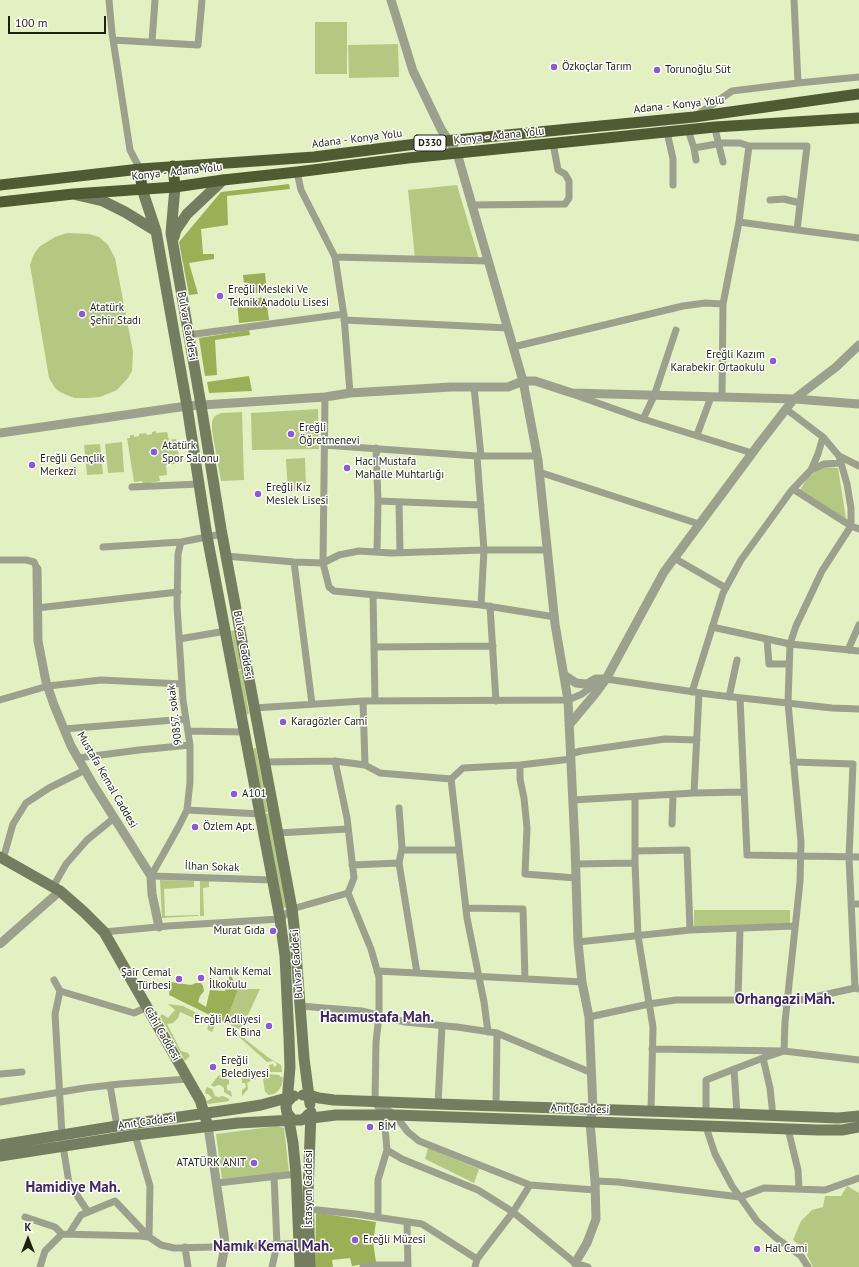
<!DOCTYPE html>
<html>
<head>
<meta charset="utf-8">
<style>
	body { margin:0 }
	#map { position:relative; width:859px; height:1267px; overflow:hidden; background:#e3f0c1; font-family:"PT Sans",sans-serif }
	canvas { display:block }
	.north { position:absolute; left:8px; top:1219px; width:40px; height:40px; -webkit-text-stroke:3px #fff; paint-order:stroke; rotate:0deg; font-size:11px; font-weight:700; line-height:16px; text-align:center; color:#1d2110 }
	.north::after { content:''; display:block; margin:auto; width:14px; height:18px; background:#1d2110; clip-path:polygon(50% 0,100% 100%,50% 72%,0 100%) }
	.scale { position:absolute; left:8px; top:16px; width:98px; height:18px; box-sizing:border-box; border:2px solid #1d2110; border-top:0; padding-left:5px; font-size:12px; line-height:14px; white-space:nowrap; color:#1d2110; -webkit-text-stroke:3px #fff; paint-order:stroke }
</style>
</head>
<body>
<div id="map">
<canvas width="859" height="1267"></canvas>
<div class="north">K</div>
<div class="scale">100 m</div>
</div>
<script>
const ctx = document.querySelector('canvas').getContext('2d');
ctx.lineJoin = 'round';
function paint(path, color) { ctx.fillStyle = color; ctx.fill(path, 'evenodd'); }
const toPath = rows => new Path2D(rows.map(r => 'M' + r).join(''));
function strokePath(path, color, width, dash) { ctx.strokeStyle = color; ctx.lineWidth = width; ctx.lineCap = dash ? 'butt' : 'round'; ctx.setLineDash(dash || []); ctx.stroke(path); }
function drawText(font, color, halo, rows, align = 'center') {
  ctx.font = font + ' "PT Sans",sans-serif'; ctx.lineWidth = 3; ctx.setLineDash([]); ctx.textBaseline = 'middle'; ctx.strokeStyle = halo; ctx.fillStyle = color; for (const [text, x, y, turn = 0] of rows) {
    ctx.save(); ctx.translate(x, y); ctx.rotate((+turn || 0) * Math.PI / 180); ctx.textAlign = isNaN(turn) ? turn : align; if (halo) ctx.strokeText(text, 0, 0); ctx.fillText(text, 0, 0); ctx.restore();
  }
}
paint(toPath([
	[315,22,347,22,347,74,315,74],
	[398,44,399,77,349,78,348,45],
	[457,185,479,259,415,258,408,190],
	[67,233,89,234,99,237,108,245,115,258,133,352,132,371,128,378,117,390,100,397,87,398,75,398,69,396,60,392,55,388,49,378,30,265,34,254,39,247,55,237],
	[318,409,319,449,252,450,251,413],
	[242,412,244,480,221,481,212,431,212,421,215,416,221,413],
	[156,431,156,433,167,432,169,440,176,439,180,463,166,465,167,475,159,476,160,481,143,484,142,481,134,482,127,438,130,438,130,435,134,435,134,437,139,436,139,434,146,433,147,435,152,434,152,432],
	[122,442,124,472,108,473,105,444],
	[100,444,103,474,87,475,84,445],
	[305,458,306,490,288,491,286,459],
	[825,467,838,468,846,519,800,490,808,477,818,470],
	[235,630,242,669,238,670,231,631],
	[242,670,249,714,246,715,238,671],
	[256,748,268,812,265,812,252,749],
	[269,813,287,908,283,908,265,814],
	[160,880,194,881,194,887,164,889,165,916,198,915,198,916,162,918],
	[200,881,209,881,209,887,203,888,204,916,200,916],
	[694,910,790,910,790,923,694,928],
	[238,989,260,989,241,1030,226,1023],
	[168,1004,183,1006,216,1023,212,1032,207,1029,209,1024,206,1022,205,1023,180,1012,178,1018,173,1023,167,1024,181,1051,188,1053,190,1056,185,1061,160,1016,162,1014,168,1018,175,1010],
	[237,1033,269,1058,281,1065,282,1072,270,1072,269,1065,273,1064,274,1067,276,1066,277,1064,274,1061,267,1062,236,1034],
	[251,1072,256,1078,255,1080,252,1080,247,1083,248,1089,242,1096,242,1090,246,1087,245,1083,242,1083,242,1079,244,1076],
	[268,1074,279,1075,281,1077,283,1077,282,1085,278,1091,274,1094,268,1095,267,1093,265,1092,263,1079],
	[219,1075,229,1080,229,1084,227,1085,227,1090,231,1091,232,1097,224,1092,224,1088,220,1085,218,1085,214,1087,211,1085],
	[207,1087,212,1089,215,1096,218,1097,223,1096,229,1099,229,1101,208,1104,205,1102,199,1090,201,1090,207,1101,212,1098,208,1094,206,1094,205,1091],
	[278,1126,284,1128,289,1172,222,1179,216,1134],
	[428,1148,479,1169,474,1183,425,1159],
	[847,1186,859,1193,859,1267,813,1267,804,1249,793,1240,801,1221,812,1210,823,1207,825,1196,841,1196]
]), '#b5c881');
paint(toPath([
	[289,184,290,189,227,196,228,225,201,229,203,254,214,254,214,259,189,263,198,294,189,295,179,242,221,192],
	[265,273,267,292,245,294,243,275],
	[266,297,269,320,239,323,237,301],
	[249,330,250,335,215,340,217,375,205,376,199,338],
	[249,376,252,391,209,393,207,382],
	[230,974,238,989,226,1023,169,995,170,982,191,985,196,983,201,983,203,986,204,991,200,996,198,1002,206,1007,210,990,225,991],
	[319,1213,376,1222,373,1242,376,1262,352,1266,350,1258,332,1260,333,1267,315,1267,316,1214]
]), '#9aaf56');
strokePath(toPath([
	[109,0,112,33,130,150,140,169],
	[794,0,798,83],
	[113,40,198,45,202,0],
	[152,42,155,0],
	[697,115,732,91,798,83,859,77],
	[715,127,716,133,723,162],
	[688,130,694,148],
	[667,132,673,159,673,185],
	[696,160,694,148,722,143,740,143,749,146],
	[297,172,301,190,335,257,344,316,350,393],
	[770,200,784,199,800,203],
	[471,205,565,204,569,198,569,181,565,174,558,170,553,143],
	[739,222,749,146,807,146,797,230],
	[335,257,488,261],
	[344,320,508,328],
	[188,335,344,314],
	[513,347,683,306,705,303,723,304],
	[474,387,481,456],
	[575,395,643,419,752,453],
	[325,397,323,563,339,555,359,551,391,553,484,550,547,550],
	[722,397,723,304,739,222,797,230,859,238],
	[643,419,654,396,676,330],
	[697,435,711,397],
	[324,445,477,456,537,456],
	[376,448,378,501,377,552],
	[477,456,484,550,481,605],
	[839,456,859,466],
	[811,470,818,454,823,437],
	[539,472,699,524],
	[132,487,199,484],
	[793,489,851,526,859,529],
	[378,501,481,505],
	[399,502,400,552],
	[181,542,178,554,177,606,183,700,190,745,190,782,187,810,179,826,151,876,273,880],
	[103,547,181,542,222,534],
	[226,556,294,562,323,563,329,587,334,591,481,605,555,617],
	[674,558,726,588],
	[0,560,26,560,34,562,37,569],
	[294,562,312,704],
	[373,595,375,701],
	[490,606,496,701],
	[37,608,178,592],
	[712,627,790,644,859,651],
	[179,639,226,631],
	[767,639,769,664,789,664],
	[374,647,493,646],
	[848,650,859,625],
	[606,679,715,695,832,708,859,709],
	[692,692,723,593,741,560,791,491,811,470,824,464,841,463],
	[729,697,737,660],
	[740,698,747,855,859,857],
	[0,700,48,686,101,680,182,684],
	[363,701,365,765],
	[254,708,363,701,568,700,582,694,595,684,596,680],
	[64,729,186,719],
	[188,731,244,732],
	[570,754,581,751,665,739,697,740],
	[78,758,139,750,190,745],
	[335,761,347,818,354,878,348,893,371,949,379,977,379,1016,376,1042,375,1102,384,1116,387,1150,402,1159,478,1190,513,1212,575,1263,588,1267],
	[265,762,335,761,365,765,380,773,451,779,463,768,520,765,571,759],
	[793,762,853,764,849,857,855,988],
	[520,765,520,779,524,798,527,828,525,874,576,878],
	[451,779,467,918,484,1002,488,1032],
	[694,793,699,693],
	[635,797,635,863,638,936,653,1027,651,1111],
	[573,800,694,793,744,792],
	[187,810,260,814],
	[672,824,673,795],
	[278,833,348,829],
	[402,850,459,850],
	[635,851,687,850,690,930],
	[3,859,13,824,26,803,49,788,85,770],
	[576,864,635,863],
	[352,865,399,863],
	[53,887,66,864,87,840,114,818],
	[851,904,859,904],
	[466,908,523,909,525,979],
	[104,932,168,926,280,919,292,909,348,893],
	[578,942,690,930,795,926],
	[377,971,417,973,399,863,402,848,399,808],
	[417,973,582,982],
	[54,980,60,991],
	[738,1000,787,1003,855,988,859,989],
	[300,1006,362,1011,405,1022,457,1027,497,1033,592,1073],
	[589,1017,649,1004,676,1000,738,1000,740,929],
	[652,1049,784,1051,785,1022,800,882,801,842,788,703,790,644,796,626,822,571,851,526,851,508,847,484,839,456,823,437,786,409],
	[763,1058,770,1088,773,1116],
	[734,1069,737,1114],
	[0,1074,22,1072],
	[110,1085,117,1126],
	[0,1102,85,1088,120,1084,188,1079],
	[377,1103,395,1115,408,1132,419,1141,530,1185,595,1190],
	[438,1104,442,1026],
	[496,1106,497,1033],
	[706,1113,706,1080,763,1058,784,1051,859,1060],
	[706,1127,715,1154,732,1186,740,1197,757,1221,775,1237,801,1256,808,1267],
	[788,1129,798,1170,799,1189],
	[62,1135,55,1014,60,991,134,1013,147,1007],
	[135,1135,150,1186,149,1237],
	[63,1146,69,1183,88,1212],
	[595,1181,618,1182,740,1197,764,1188,825,1190,859,1178],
	[217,1183,296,1174],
	[308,1209,356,1214,422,1224,477,1259],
	[25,1217,55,1227,62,1234],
	[378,1217,378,1180,387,1150],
	[407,1222,408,1267],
	[69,1234,81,1215,115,1201,149,1237],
	[185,1247,188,1267],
	[40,1267,45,1251,62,1234,140,1236,149,1237,161,1245,174,1248,253,1246,299,1243],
	[272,1267,277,1245,274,1176],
	[363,1267,373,1265,408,1265],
	[475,1267,477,1259,513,1212,530,1185]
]), '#9ba18d', 7);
strokePath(toPath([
	[391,0,413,71,441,129,457,153,523,381,538,460,555,624,568,700,575,846,578,942,582,982,589,1017,593,1110,590,1122,595,1181,596,1219,587,1243,575,1263],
	[0,433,187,406,325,397,350,393,451,387,508,387,523,381,535,381,572,393,795,399,859,404],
	[37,569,38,641,46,682,54,705,71,746,94,786,151,876,152,894,159,927],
	[564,675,576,683,585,684,589,683,596,679,606,679],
	[569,725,595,694,606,679,664,572,759,444,793,400,836,367,859,345],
	[0,944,60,891],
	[208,1126,224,1235,225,1246,221,1267]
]), '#9ba18d', 9);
strokePath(toPath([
	[175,187,171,233,201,405,221,529,292,909,294,926,304,1058,310,1104],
	[142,189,156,231,187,406,207,536,280,919,285,956,289,1038,290,1067,287,1102],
	[77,195,103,201,125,212,156,231],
	[174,237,176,230,187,214,223,180],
	[0,857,60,891,84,912,104,932,200,1100,208,1126],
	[303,1095,309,1095,319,1098,334,1100,438,1104,737,1114,838,1118,859,1116],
	[291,1098,287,1102,286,1107,287,1113,291,1118,294,1120,301,1120,304,1119,309,1114],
	[288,1115,293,1143,296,1174,300,1267],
	[304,1119,336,1115,395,1115,818,1130,842,1130,859,1127],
	[0,1145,117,1126,242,1108,261,1105,294,1096],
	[0,1156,135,1135,238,1123,294,1120],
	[310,1267,308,1192,311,1112]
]), '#757d61', 11);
strokePath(toPath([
	[173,166,175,187],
	[140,169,142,189],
	[0,185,140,169,314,157,424,143,694,117,859,94],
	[0,202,73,194,175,187,223,180,297,172,408,158,715,127,859,118]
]), '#505a33', 11);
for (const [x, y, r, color] of [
	[554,67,4,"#8d5ad2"],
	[657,70,4,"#8d5ad2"],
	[220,296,4,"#8d5ad2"],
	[82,314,4,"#8d5ad2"],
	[773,361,4,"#8d5ad2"],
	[291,434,4,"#8d5ad2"],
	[154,452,4,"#8d5ad2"],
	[32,465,4,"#8d5ad2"],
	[347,468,4,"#8d5ad2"],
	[258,494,4,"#8d5ad2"],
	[283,722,4,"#8d5ad2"],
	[234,794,4,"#8d5ad2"],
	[195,827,4,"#8d5ad2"],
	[273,931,4,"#8d5ad2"],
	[201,978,4,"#8d5ad2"],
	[179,979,4,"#8d5ad2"],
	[269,1026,4,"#8d5ad2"],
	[213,1067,4,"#8d5ad2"],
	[370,1127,4,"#8d5ad2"],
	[254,1163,4,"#8d5ad2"],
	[355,1240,4,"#8d5ad2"],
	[757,1249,4,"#8d5ad2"]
]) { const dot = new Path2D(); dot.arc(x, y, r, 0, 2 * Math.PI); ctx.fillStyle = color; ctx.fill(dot); strokePath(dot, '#fff', 1.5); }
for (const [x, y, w] of [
	[430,143,32]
]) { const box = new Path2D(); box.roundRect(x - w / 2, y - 8, w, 16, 3); ctx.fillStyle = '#fff'; ctx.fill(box); strokePath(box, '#1d2110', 1); }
drawText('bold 10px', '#1d2110', null, [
	["D330",430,143]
]);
drawText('11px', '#1d2110', '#fff', [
	["Özkoçlar Tarım",562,67],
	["Torunoğlu Süt",665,70],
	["Ereğli Mesleki Ve",228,290],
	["Teknik Anadolu Lisesi",228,303],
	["Atatürk",90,308],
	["Şehir Stadı",90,321],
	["Ereğli Kazım",765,355,"right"],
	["Karabekir Ortaokulu",765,368,"right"],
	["Ereğli",299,428],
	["Öğretmenevi",299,441],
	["Atatürk",162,446],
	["Spor Salonu",162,459],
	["Ereğli Gençlik",40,459],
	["Merkezi",40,472],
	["Hacı Mustafa",355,462],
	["Mahalle Muhtarlığı",355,475],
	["Ereğli Kız",266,488],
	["Meslek Lisesi",266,501],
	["Karagözler Cami",291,722],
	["A101",242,794],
	["Özlem Apt.",203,827],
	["Murat Gıda",265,931,"right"],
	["Namık Kemal",209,972],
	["İlkokulu",209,985],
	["Şair Cemal",171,973,"right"],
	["Türbesi",171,986,"right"],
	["Ereğli Adliyesi",261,1020,"right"],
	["Ek Bina",261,1033,"right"],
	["Ereğli",221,1061],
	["Belediyesi",221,1074],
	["BİM",378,1127],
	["ATATÜRK ANIT",246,1163,"right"],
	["Ereğli Müzesi",363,1240],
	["Hal Cami",765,1249]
], 'left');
drawText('11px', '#1d2110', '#fff', [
	["Adana - Konya Yolu",679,105,-6],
	["Konya - Adana Yolu",499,136,-6],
	["Adana - Konya Yolu",357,139,-7],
	["Konya - Adana Yolu",177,172,-6],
	["Bulvar Caddesi",187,326,80],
	["Bulvar Caddesi",243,645,80],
	["90857. sokak",175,715,-97],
	["Mustafa Kemal Caddesi",107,780,60],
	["İlhan Sokak",212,867,2],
	["Bulvar Caddesi",297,964,-94],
	["Cahi Caddesi",162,1034,60],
	["Anıt Caddesi",580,1109,2],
	["Anıt Caddesi",147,1122,-8],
	["İstasyon Caddesi",309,1189,-90]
]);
drawText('bold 15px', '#402761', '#fff', [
	["Orhangazi Mah.",785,1000],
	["Hacımustafa Mah.",377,1018],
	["Hamidiye Mah.",73,1188],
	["Namık Kemal Mah.",273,1247]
]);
</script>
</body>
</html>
